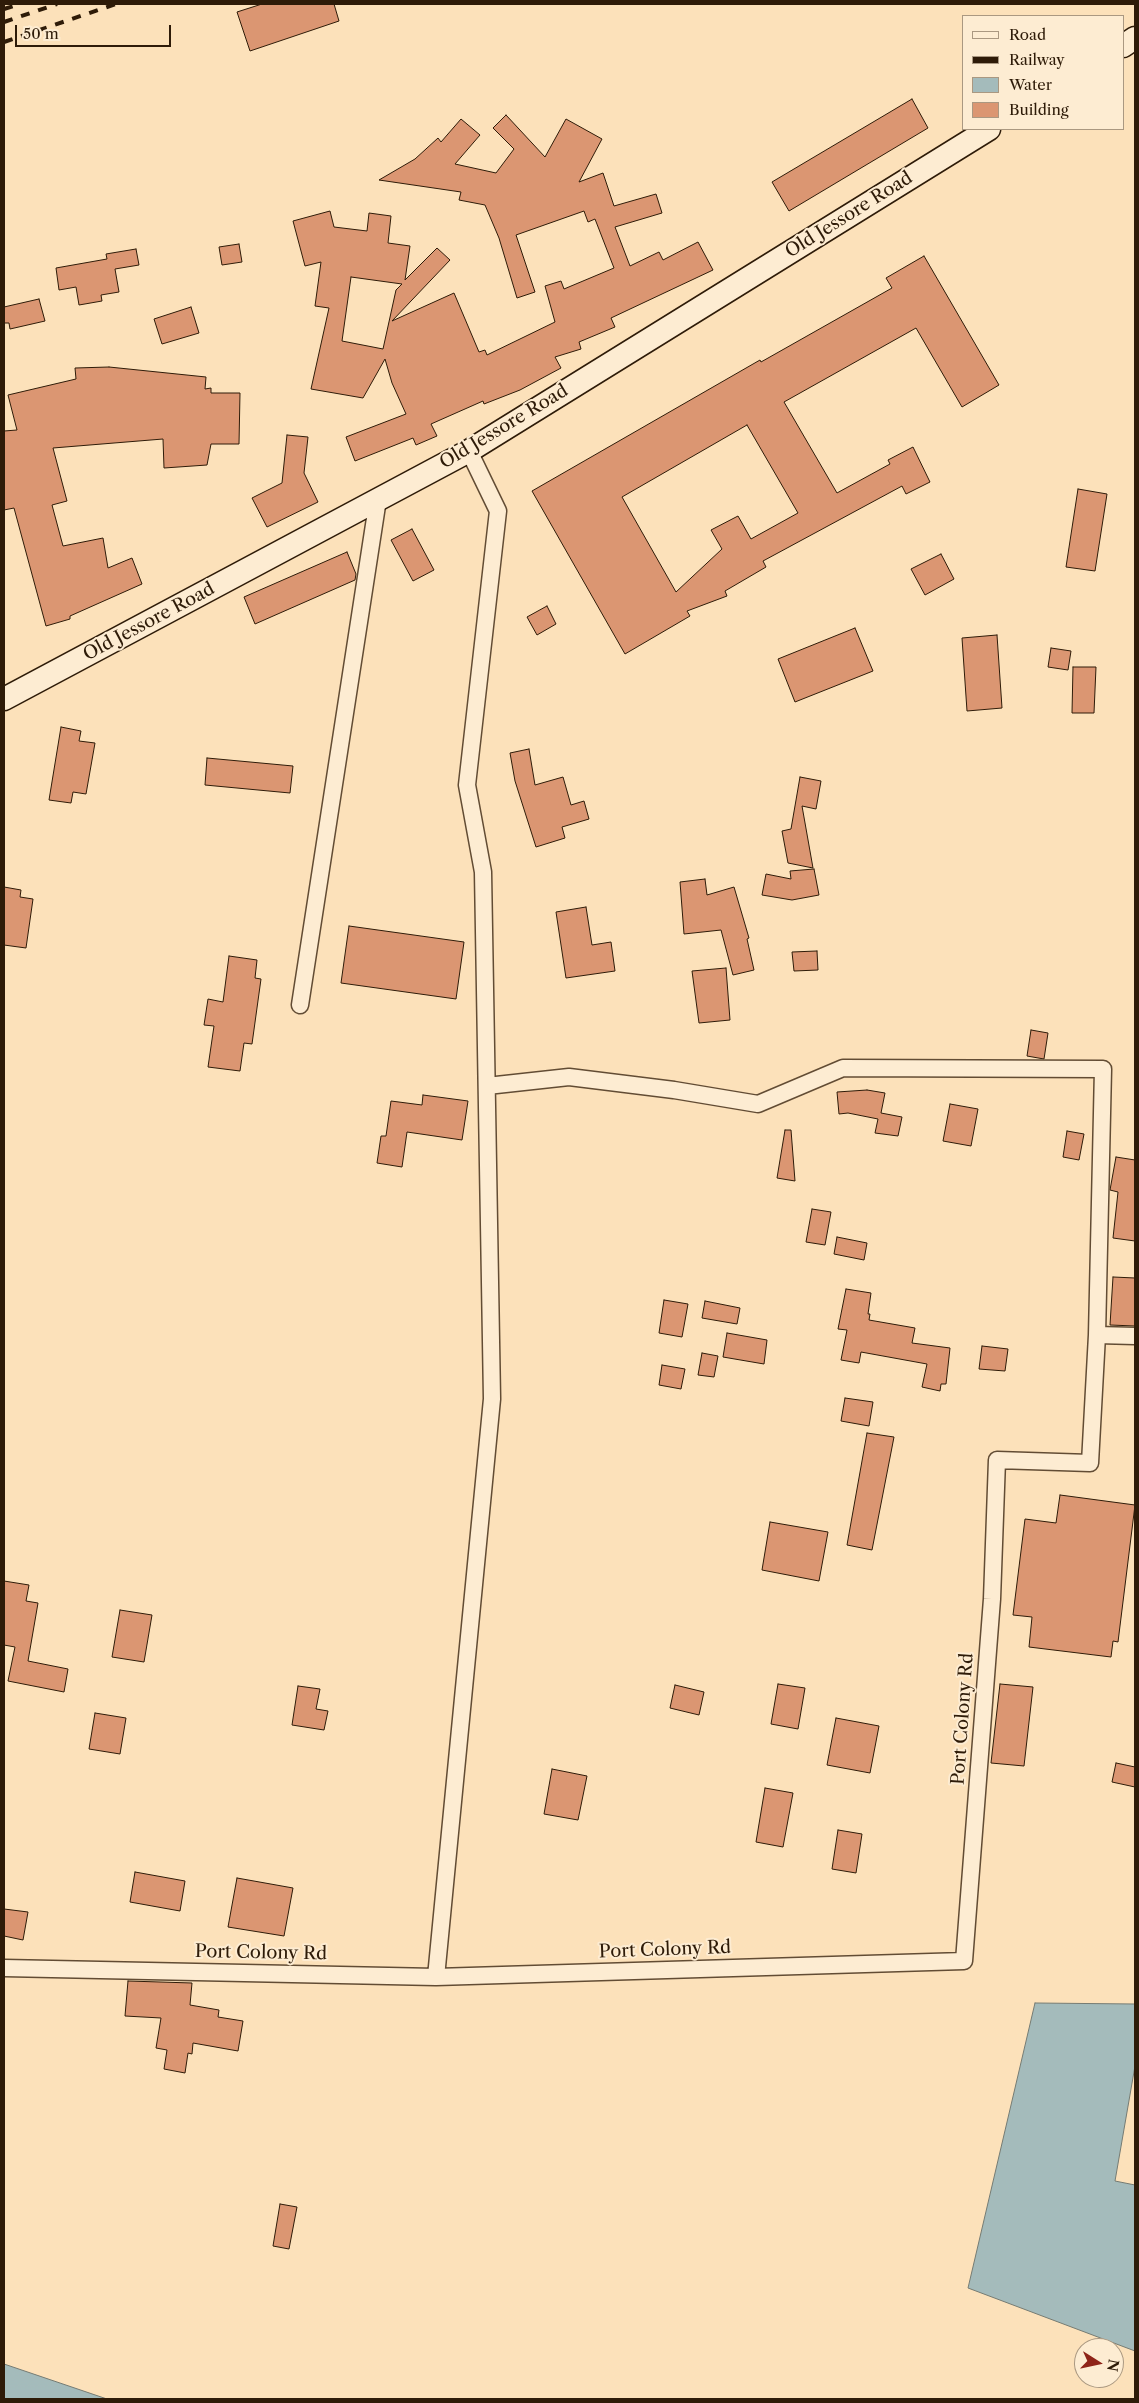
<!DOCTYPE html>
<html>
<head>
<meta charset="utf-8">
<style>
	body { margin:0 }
	#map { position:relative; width:1139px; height:2403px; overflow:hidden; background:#fce1ba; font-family:"Libre Caslon Text",serif }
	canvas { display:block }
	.frame { position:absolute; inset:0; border:5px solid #2e1b08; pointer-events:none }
	.legend { position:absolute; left:962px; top:15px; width:162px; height:115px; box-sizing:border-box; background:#fdecd2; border:1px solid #aa9881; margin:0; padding:6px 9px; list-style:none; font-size:15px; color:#2e1b08 }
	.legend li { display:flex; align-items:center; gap:10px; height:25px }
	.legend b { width:25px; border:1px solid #aa9881 }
	.north { position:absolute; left:1074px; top:2338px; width:50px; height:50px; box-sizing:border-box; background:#fdecd2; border:1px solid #aa9881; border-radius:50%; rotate:100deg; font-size:14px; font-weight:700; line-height:20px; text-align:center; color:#2e1b08 }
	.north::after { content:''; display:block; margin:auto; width:18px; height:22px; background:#8f2418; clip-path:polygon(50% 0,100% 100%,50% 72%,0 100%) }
	.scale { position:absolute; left:15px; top:25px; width:156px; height:22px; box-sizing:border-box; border:2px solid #2e1b08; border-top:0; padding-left:6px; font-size:15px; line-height:18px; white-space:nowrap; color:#2e1b08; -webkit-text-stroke:4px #fdecd2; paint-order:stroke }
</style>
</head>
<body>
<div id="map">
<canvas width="1139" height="2403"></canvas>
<div class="frame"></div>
<ul class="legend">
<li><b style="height:6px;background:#fdecd2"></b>Road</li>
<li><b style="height:6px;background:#2e1b08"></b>Railway</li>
<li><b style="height:14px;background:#a4bbbb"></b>Water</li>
<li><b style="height:14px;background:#db9672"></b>Building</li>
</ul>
<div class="north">N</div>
<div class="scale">50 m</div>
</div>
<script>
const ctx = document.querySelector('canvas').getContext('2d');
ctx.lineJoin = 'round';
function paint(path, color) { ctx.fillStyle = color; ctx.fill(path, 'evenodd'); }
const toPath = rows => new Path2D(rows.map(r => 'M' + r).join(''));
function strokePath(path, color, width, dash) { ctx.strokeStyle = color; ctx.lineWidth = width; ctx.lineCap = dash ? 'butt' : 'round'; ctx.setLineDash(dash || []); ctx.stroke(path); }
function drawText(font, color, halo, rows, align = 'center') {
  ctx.font = font + ' "Libre Caslon Text",serif'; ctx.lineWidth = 4; ctx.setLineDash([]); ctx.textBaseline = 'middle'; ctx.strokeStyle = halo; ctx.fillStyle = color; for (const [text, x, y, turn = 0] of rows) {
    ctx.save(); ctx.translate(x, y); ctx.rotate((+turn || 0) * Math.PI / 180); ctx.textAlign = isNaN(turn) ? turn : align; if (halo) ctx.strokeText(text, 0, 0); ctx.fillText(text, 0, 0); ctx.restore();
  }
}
const water = toPath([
	[1035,2003,1135,2004,1135,2066,1115,2181,1135,2185,1135,2351,968,2288,1035,2003],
	[4,2364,107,2399,4,2399,4,2364]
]);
paint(water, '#a4bbbb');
strokePath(water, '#757b73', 1);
const building = toPath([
	[262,4,334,4,339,21,250,51,237,12,262,4],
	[912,99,928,128,789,211,772,182,912,99],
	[506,115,545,157,566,119,602,139,579,182,603,173,614,206,656,194,662,213,615,227,630,266,659,252,663,260,698,242,713,270,611,318,615,327,579,342,581,349,555,357,561,368,520,390,484,404,483,401,431,424,437,436,416,445,413,438,355,461,346,437,406,414,392,383,385,359,363,398,311,389,329,308,315,306,321,262,305,266,293,221,330,211,334,227,367,231,369,213,391,216,388,243,410,246,405,280,437,248,450,260,392,321,454,293,479,352,485,350,487,355,555,322,545,286,561,281,564,289,614,268,595,219,588,222,584,211,516,235,535,292,517,298,499,238,485,205,459,200,461,192,379,180,415,159,438,138,441,142,461,119,480,135,455,164,496,173,514,149,493,128,506,115],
	[351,277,402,284,396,290,383,349,342,341,351,277],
	[239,244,242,262,222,265,219,247,239,244],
	[136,249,139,265,115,269,119,292,101,295,102,301,79,305,76,287,59,290,56,268,107,259,106,254,136,249],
	[924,256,999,385,962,407,916,328,784,402,837,493,890,464,888,460,913,447,930,482,906,494,902,486,763,561,766,567,725,591,727,596,687,611,690,616,625,654,532,491,760,360,761,362,892,288,886,278,924,256],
	[747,425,798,513,751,539,738,516,711,530,722,549,676,592,622,497,747,425],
	[39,299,45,321,10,329,9,323,4,323,4,307,39,299],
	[191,307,199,333,162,344,154,319,191,307],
	[109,367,206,377,205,389,211,388,211,393,240,393,239,444,211,444,207,465,164,468,163,439,53,448,67,501,52,505,63,546,103,538,108,568,132,558,142,584,70,616,70,619,46,626,14,508,4,510,4,431,17,430,8,395,76,379,75,368,109,367],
	[287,435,308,437,304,473,318,502,267,527,252,498,282,483,287,435],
	[1078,489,1107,494,1095,571,1066,567,1078,489],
	[412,529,434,570,413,581,391,540,412,529],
	[347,552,356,574,355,580,255,624,244,597,347,552],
	[941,554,954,579,925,595,911,569,941,554],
	[547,606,556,624,537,635,527,617,547,606],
	[855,628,873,671,795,702,778,659,855,628],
	[997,635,1002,708,967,711,962,638,997,635],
	[1051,648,1071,651,1068,670,1048,667,1051,648],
	[1073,667,1096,667,1094,713,1072,713,1073,667],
	[61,727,81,731,79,741,95,743,86,794,73,792,71,803,49,800,61,727],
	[529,749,535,785,563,777,571,805,584,801,589,819,562,827,565,838,536,847,515,781,510,753,529,749],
	[207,758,293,766,290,793,205,785,207,758],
	[800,777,821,781,816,809,802,806,813,868,788,863,782,831,791,829,800,777],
	[814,869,819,895,792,900,762,895,766,874,791,879,790,871,814,869],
	[705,879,707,895,734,887,749,938,747,939,754,970,733,975,721,930,684,934,680,882,705,879],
	[4,887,21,890,20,897,33,899,26,948,4,945,4,887],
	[586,907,592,945,611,942,615,971,566,978,556,912,586,907],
	[349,926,464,942,456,999,341,983,349,926],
	[817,951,818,970,794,971,792,952,817,951],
	[229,956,257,960,255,978,261,979,252,1044,244,1043,240,1071,208,1067,214,1026,204,1025,208,999,223,1002,229,956],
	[726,968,730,1020,699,1023,692,971,726,968],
	[1031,1030,1048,1033,1044,1059,1027,1056,1031,1030],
	[867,1090,885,1093,881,1113,902,1117,898,1136,875,1133,878,1119,848,1113,839,1114,837,1092,867,1090],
	[423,1095,468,1101,462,1140,407,1132,402,1167,377,1163,381,1136,386,1136,391,1101,422,1105,423,1095],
	[950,1104,978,1109,971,1146,943,1141,950,1104],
	[785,1130,791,1130,795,1181,777,1178,785,1130],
	[1067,1131,1084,1134,1079,1160,1063,1157,1067,1131],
	[1116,1157,1135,1160,1135,1241,1113,1238,1118,1192,1110,1190,1116,1157],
	[812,1209,831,1212,825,1245,806,1242,812,1209],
	[837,1237,867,1243,864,1260,834,1254,837,1237],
	[1113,1277,1135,1278,1135,1326,1110,1325,1113,1277],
	[846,1289,871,1293,868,1314,870,1314,869,1320,915,1328,912,1343,950,1348,946,1384,941,1384,940,1391,922,1387,927,1364,861,1352,859,1363,841,1360,847,1330,838,1329,846,1289],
	[664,1300,688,1304,682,1337,659,1333,664,1300],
	[705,1301,740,1308,737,1324,702,1318,705,1301],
	[727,1333,767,1340,764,1364,723,1357,727,1333],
	[982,1346,1008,1349,1005,1371,979,1369,982,1346],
	[702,1353,718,1356,714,1377,698,1375,702,1353],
	[662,1365,685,1369,681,1389,659,1385,662,1365],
	[845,1398,873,1402,869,1426,841,1421,845,1398],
	[867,1433,894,1437,872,1550,847,1545,867,1433],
	[1060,1495,1135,1505,1118,1642,1113,1641,1111,1657,1029,1647,1032,1617,1013,1615,1025,1519,1056,1523,1060,1495],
	[770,1522,828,1532,819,1581,762,1570,770,1522],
	[4,1581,29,1585,26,1601,38,1603,28,1661,68,1669,64,1692,8,1681,15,1647,4,1645,4,1581],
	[120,1610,152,1615,144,1662,112,1657,120,1610],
	[778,1684,805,1688,798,1729,771,1724,778,1684],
	[1000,1684,1033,1687,1024,1766,991,1763,1000,1684],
	[675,1685,704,1692,699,1715,670,1708,675,1685],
	[298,1686,320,1689,316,1709,328,1711,324,1730,292,1725,298,1686],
	[95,1713,126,1718,120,1754,89,1749,95,1713],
	[836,1718,879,1726,870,1773,827,1765,836,1718],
	[1116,1763,1135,1767,1135,1787,1112,1782,1116,1763],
	[552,1769,587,1776,578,1820,544,1814,552,1769],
	[765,1788,793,1793,783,1847,756,1842,765,1788],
	[838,1830,862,1834,856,1873,832,1869,838,1830],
	[135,1872,185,1881,180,1911,130,1902,135,1872],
	[237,1878,293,1888,284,1936,228,1927,237,1878],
	[4,1909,28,1912,23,1940,4,1936,4,1909],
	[128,1981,192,1983,190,2005,219,2010,218,2017,243,2021,238,2051,193,2043,192,2054,188,2053,185,2073,164,2069,167,2050,156,2048,161,2018,125,2016,128,1981],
	[280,2204,297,2207,289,2249,273,2246,280,2204]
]);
paint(building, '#db9672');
strokePath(building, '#2e1b08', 1);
const minor = toPath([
	[300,1005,378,499],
	[1097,1335,1135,1336],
	[4,1968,436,1977,964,1961,992,1599,997,1460,1090,1463,1097,1335,1103,1069,843,1068,758,1104,674,1090,569,1077,487,1086],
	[436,1977,492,1399,483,872,467,785,498,511,469,451]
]);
const secondary = toPath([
	[1123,46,1135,38],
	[4,699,469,451,989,129]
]);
strokePath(minor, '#624c34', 19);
strokePath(secondary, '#2e1b08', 25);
strokePath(minor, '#fdecd2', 16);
strokePath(secondary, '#fdecd2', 22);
strokePath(toPath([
	[4,9,20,4],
	[4,22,57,4],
	[4,42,116,4]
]), '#2e1b08', 4, [9, 9]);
drawText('18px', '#2e1b08', '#fdecd2', [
	["Old Jessore Road",849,215,-32],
	["Old Jessore Road",504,427,-31],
	["Old Jessore Road",149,622,-28],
	["Port Colony Rd",963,1719,-86],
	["Port Colony Rd",665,1950,-2],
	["Port Colony Rd",261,1953,1]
]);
</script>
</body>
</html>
